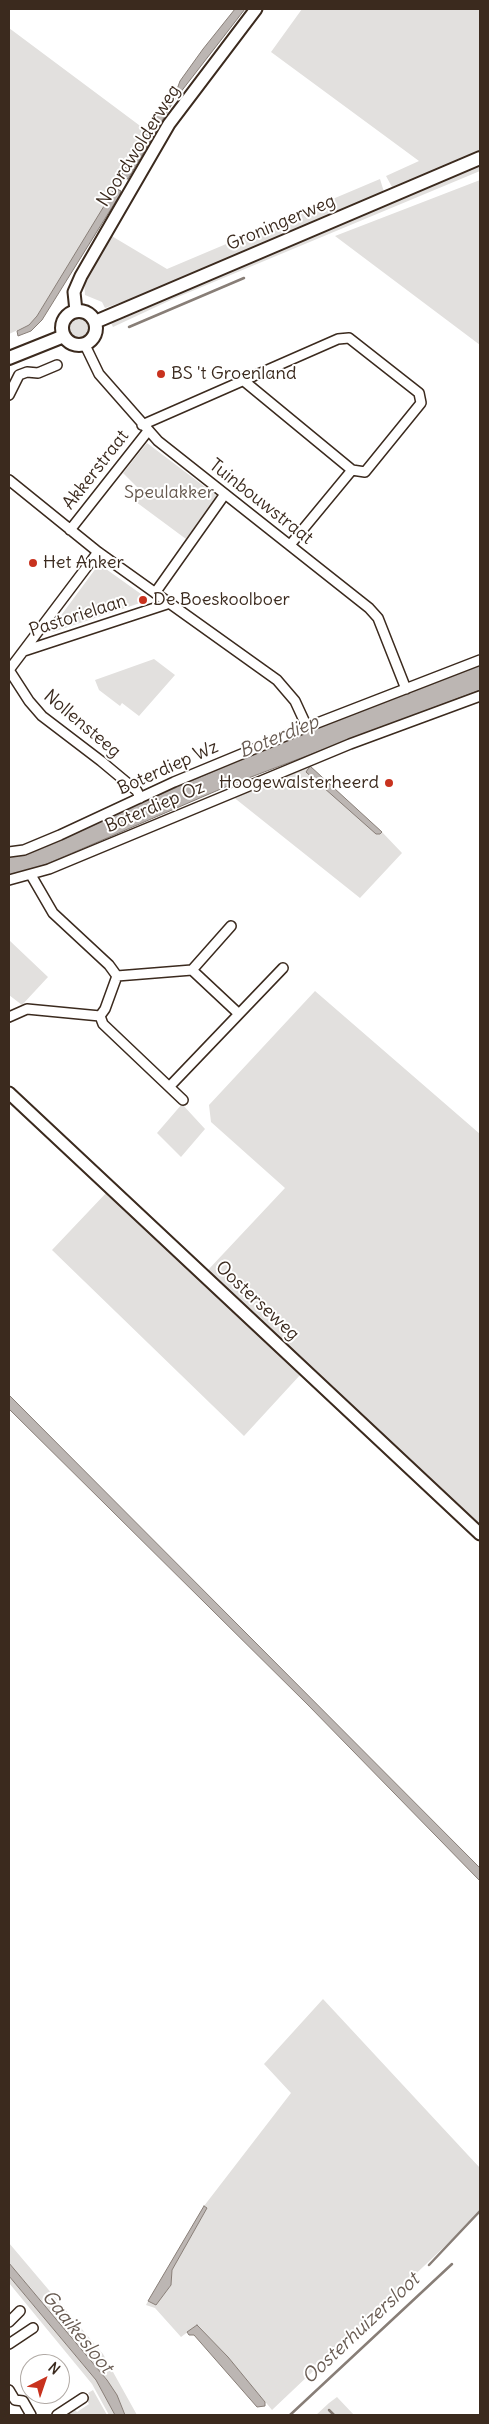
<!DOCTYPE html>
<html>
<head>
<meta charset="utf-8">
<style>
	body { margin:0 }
	#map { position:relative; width:489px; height:2424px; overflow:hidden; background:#fff; font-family:Delius,sans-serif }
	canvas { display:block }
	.frame { position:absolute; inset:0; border:10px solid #3b2a1e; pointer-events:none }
	.north { position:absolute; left:20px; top:2354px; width:50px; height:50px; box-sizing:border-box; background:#fff; border:1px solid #b1aaa5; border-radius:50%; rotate:41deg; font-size:14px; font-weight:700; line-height:20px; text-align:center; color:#3b2a1e }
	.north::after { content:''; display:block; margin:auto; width:18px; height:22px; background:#c8321e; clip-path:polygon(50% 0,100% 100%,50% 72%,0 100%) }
</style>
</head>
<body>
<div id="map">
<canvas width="489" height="2424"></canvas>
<div class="frame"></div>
<div class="north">N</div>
</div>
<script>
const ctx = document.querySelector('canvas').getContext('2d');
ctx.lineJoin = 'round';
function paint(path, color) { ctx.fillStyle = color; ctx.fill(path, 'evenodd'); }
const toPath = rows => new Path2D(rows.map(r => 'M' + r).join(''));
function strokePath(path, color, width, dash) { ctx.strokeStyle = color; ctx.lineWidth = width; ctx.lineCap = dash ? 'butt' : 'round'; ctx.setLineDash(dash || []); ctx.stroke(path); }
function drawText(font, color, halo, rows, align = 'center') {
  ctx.font = font + ' Delius,sans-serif'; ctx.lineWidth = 4; ctx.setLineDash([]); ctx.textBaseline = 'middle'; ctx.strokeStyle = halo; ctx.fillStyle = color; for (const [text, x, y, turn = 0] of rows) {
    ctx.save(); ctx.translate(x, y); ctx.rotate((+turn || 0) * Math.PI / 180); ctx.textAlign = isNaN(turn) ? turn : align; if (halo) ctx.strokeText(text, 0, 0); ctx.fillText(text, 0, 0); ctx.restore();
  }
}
paint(toPath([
	[302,9,480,9,480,153,392,187,386,176,419,161,271,52],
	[9,28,147,131,115,188,37,316,29,325,9,334],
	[480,163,480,171,173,299,113,327,111,323,140,306],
	[380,179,384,192,148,293,105,308,102,302,85,295,84,279,110,235,167,269],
	[480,180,480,345,335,236],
	'68 327a12 12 0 1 1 24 0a12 12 0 1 1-24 0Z',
	[147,443,217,496,186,539,132,499,139,489,123,473],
	[99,564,141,594,140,603,53,632,51,629],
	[154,659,175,675,139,716,122,703,120,706,99,690,95,680],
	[305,766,308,768,307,769,380,834,382,832,402,853,360,898,232,796],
	[9,940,48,977,22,1005,9,995],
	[315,991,480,1134,480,1527,208,1270,285,1188,211,1122,209,1105],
	[182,1104,205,1129,181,1157,157,1133],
	[107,1192,301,1374,244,1436,52,1250],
	[323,1999,480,2168,480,2213,272,2410,228,2357,197,2325,181,2337,155,2308,146,2305,148,2301,156,2305,171,2285,172,2270,207,2208,204,2206,291,2093,264,2064],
	[9,2243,103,2354,137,2415,125,2415,117,2395,107,2380,9,2263],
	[9,2276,96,2380,115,2415,109,2415,92,2384,9,2283],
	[93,2390,107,2415,62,2415,73,2407,77,2412,89,2404,86,2399,90,2396,88,2393],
	[337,2397,354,2415,316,2415,329,2403]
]), '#e2e0de');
const water = toPath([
	[235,9,245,9,173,102,128,179,122,179,121,176,134,152,171,94,176,92,180,81,203,49,235,9],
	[115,188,121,191,119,196,42,320,31,331,18,336,17,331,29,325,37,316,115,188],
	[480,664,480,690,230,785,42,866,9,876,9,855,102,820,285,740,480,664],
	[310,766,382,832,380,834,376,834,306,772,310,766],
	[9,1395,480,1868,480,1881,308,1705,9,1409,9,1395],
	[204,2206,207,2208,172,2270,171,2285,156,2305,148,2301,204,2206],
	[9,2263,107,2380,117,2395,125,2415,115,2415,96,2380,9,2276,9,2263],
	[197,2325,228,2357,265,2402,265,2406,257,2407,194,2335,189,2335,187,2332,197,2325]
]);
paint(water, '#bcb6b3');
strokePath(water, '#887e77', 1);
strokePath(toPath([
	[129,327,244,278],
	[429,2265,480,2211],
	[329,2410,334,2415],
	[290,2415,452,2264]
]), '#887e77', 2.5);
const minor = toPath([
	[85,345,99,374,158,441,369,608,378,618,406,689],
	[244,381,352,470],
	[9,395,19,375,27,372,38,373,57,365],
	[142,425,338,339,349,338,419,393,421,403,365,472,352,470,290,545],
	[9,480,98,552,277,680,295,701,307,727],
	[70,530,148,431],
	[155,593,225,494],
	[24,651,170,603],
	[9,670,29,701,42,716,101,761,137,791,140,798],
	[9,670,98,552],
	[9,852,24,850,60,835,174,782,307,727,480,660],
	[31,875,53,913,109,965,117,976],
	[9,880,49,869,350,744,480,696],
	[192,970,239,1014],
	[100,1016,105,1009,117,976,192,970,231,926],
	[100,1016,103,1024,183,1100],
	[9,1017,27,1009,100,1016],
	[170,1086,283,968],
	[9,2322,20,2311],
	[9,2344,33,2328],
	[9,2390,15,2400,23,2401,31,2415],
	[57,2415,83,2398]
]);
const tertiary = toPath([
	[76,311,74,292,81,276,169,124,256,9],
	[9,1093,480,1534]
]);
const secondary = toPath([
	'62 328a17 17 0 1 1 34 0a17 17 0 1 1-34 0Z',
	[95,322,480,158],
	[9,358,64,336]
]);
strokePath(minor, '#3b2a1e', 12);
strokePath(tertiary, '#3b2a1e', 15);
strokePath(secondary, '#3b2a1e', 16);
strokePath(minor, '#fff', 9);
strokePath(tertiary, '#fff', 11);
strokePath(secondary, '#fff', 12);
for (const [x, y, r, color] of [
	[161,374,5,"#c8321e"],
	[33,563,5,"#c8321e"],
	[143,600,5,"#c8321e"],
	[389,783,5,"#c8321e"]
]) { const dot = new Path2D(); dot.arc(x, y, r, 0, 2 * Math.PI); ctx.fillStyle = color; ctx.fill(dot); strokePath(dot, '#fff', 2); }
drawText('18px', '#3b2a1e', '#fff', [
	["Noordwolderweg",139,146,-58],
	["Groningerweg",281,223,-23],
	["Akkerstraat",96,470,-52],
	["Tuinbouwstraat",261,502,38],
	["Pastorielaan",78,616,-18],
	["Nollensteeg",82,724,40],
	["Boterdiep Wz",168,768,-24],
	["Boterdiep Oz",155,807,-23],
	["Oosterseweg",257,1301,43]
]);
drawText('18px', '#3b2a1e', '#fff', [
	["BS 't Groenland",171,374],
	["Het Anker",43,563],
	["De Boeskoolboer",153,600],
	["Hoogewalsterheerd",379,783,"right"]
], 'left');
drawText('18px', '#65584e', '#fff', [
	["Speulakker",169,493]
]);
drawText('italic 19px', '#685b52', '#fff', [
	["Boterdiep",279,737,-22],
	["Oosterhuizersloot",361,2329,-43],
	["Gaaikesloot",77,2332,51]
]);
</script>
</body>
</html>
